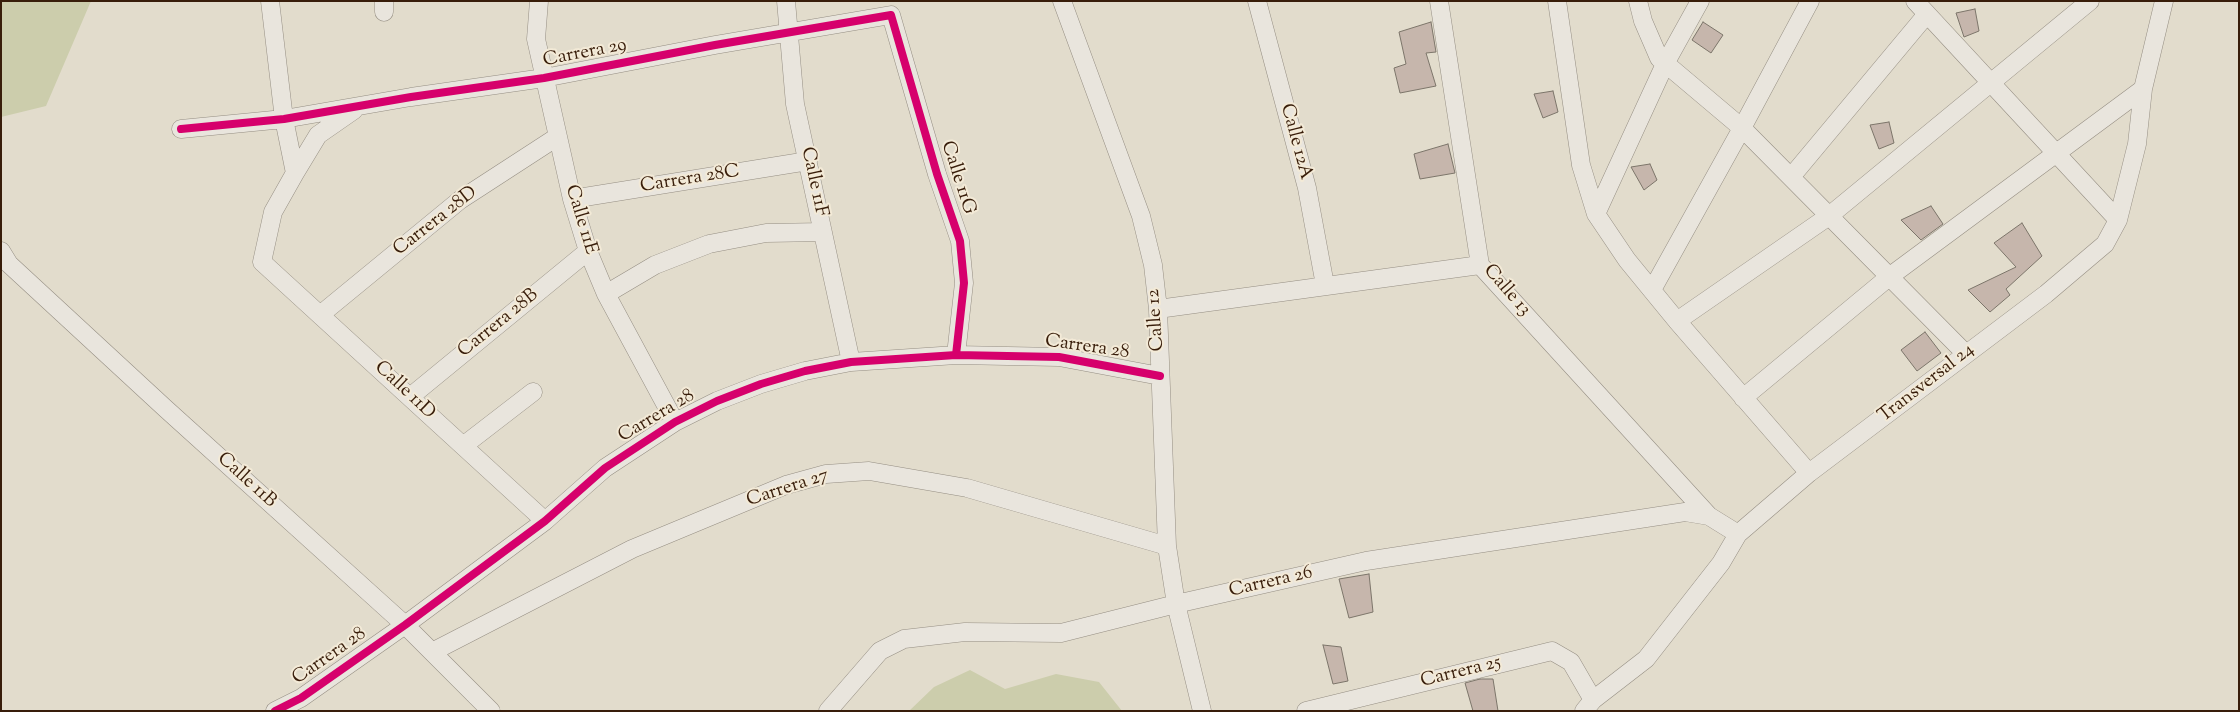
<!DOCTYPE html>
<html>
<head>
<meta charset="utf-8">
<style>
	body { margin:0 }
	#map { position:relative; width:2240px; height:712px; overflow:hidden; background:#e2dccc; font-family:"Sorts Mill Goudy",serif }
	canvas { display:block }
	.frame { position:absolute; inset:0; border:2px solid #381d0a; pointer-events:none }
</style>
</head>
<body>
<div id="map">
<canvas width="2240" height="712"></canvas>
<div class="frame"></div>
</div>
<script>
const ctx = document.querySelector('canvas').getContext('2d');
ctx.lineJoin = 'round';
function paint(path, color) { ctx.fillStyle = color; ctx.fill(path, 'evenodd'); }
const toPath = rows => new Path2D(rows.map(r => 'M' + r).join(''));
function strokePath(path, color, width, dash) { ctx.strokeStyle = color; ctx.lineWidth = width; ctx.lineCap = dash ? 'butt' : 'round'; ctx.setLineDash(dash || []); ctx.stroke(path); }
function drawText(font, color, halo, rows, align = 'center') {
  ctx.font = font + ' "Sorts Mill Goudy",serif'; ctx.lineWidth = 4; ctx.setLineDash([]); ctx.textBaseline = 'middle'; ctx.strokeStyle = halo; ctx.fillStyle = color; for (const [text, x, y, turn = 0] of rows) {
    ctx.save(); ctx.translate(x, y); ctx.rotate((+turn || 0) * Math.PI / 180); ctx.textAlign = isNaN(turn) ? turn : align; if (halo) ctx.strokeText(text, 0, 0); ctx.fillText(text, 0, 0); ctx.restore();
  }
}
paint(toPath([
	[1,1,91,1,46,106,1,117],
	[970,670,1005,689,1056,674,1099,682,1122,711,909,711,934,687]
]), '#cccdac');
const building = toPath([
	[1975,9,1979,31,1964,37,1956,13,1975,9],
	[1431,22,1436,52,1426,53,1436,86,1400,93,1394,68,1406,64,1399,32,1431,22],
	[1703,22,1723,35,1711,53,1692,40,1703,22],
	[1553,91,1558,112,1543,118,1534,94,1553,91],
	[1889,122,1894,143,1879,149,1870,125,1889,122],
	[1448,144,1455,173,1420,179,1414,154,1448,144],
	[1650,164,1657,180,1644,190,1631,167,1650,164],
	[1931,206,1943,224,1921,240,1901,220,1931,206],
	[2022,223,2042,256,2006,289,2010,295,1990,312,1968,290,2016,267,1994,243,2022,223],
	[1925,332,1941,353,1917,371,1901,350,1925,332],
	[1369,574,1373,612,1349,618,1339,579,1369,574],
	[1323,645,1341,647,1348,681,1333,684,1323,645],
	[1480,679,1493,679,1498,711,1473,711,1465,683,1480,679]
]);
paint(building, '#c6b6ac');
strokePath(building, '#7c756a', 1);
const minor = toPath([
	[270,1,284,119,295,173],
	[384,1,384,12],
	[539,1,536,39,572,199,588,251,606,294,675,422],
	[786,1,795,104,851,362],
	[1062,1,1141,216,1153,265,1158,309,1167,546,1176,604,1202,711],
	[1257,1,1307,188,1325,285],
	[1439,1,1480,265,1709,516],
	[1557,1,1581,165,1596,214,1627,260,1677,321,1809,473],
	[1638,1,1643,21,1659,58,1742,128,1652,290],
	[1810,1,1742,128,1966,354],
	[1915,1,2118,220],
	[354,110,318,135,295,173,273,212,262,262,545,521],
	[181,129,284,119,411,97,544,78,715,45,891,15,937,174,960,241,964,283,956,355],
	[1791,177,1927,14],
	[572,199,808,161],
	[1596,214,1665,64,1700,1],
	[1,251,9,264,166,409,405,625,491,711],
	[606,294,655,265,709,244,766,233,823,232],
	[1158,309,1480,265],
	[320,315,460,200,557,137],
	[1677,321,1829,216,2090,1],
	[410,397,588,251],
	[1743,398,1889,277,2143,89],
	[463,446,533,392],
	[432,652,632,549,786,485,826,474,869,471,967,488,1167,546],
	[275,711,301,698,405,625,545,521,605,468,675,422,717,401,761,384,805,371,851,362,956,355,1059,357,1160,376],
	[828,711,880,651,904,639,965,632,1061,633,1176,604,1366,561,1685,512,1709,516,1738,534],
	[1306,711,1552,651,1571,662,1593,700],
	[1584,711,1593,700,1646,659,1721,563,1738,534,1809,473,2046,294,2105,244,2118,220,2137,144,2143,89,2164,1]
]);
strokePath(minor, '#958e83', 19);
strokePath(minor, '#e9e5dd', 18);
strokePath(toPath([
	[181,129,284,119,411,97,544,78,715,45,891,15,937,174,960,241,964,283,956,355],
	[275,711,301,698,405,625,545,521,605,468,675,422,717,401,761,384,805,371,851,362,956,355,1059,357,1160,376]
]), '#d6006c', 8);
drawText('19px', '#381d0a', '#f3ead7', [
	["Carrera 29",585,54,-11],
	["Calle 12A",1295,142,75],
	["Calle 11G",957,178,72],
	["Carrera 28C",690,180,-9],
	["Calle 11F",813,182,78],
	["Calle 11E",580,220,73],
	["Carrera 28D",436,222,-38],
	["Calle 13",1506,291,49],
	["Calle 12",1157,320,-94],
	["Carrera 28B",499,324,-39],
	["Carrera 28",1087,348,8],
	["Transversal 24",1927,384,-38],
	["Calle 11D",404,391,43],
	["Carrera 28",657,417,-31],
	["Calle 11B",246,481,42],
	["Carrera 27",788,489,-18],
	["Carrera 26",1271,583,-13],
	["Carrera 28",330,657,-35],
	["Carrera 25",1461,673,-14]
]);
</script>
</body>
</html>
